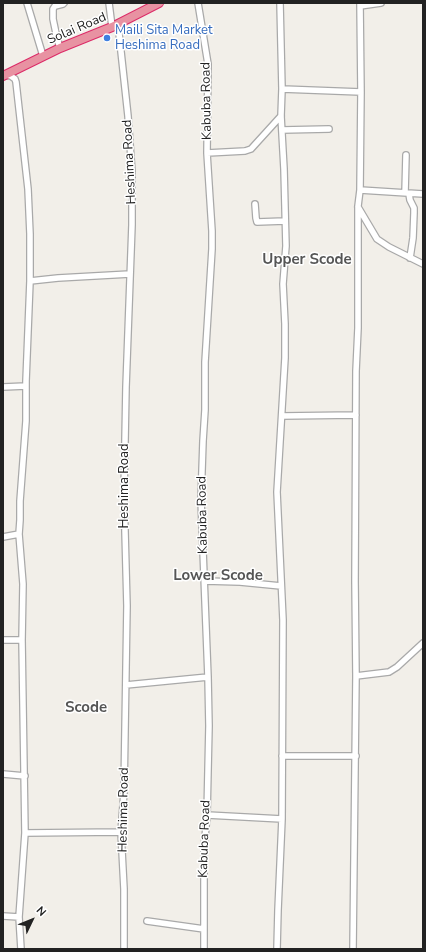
<!DOCTYPE html>
<html>
<head>
<meta charset="utf-8">
<style>
	body { margin:0 }
	#map { position:relative; width:426px; height:952px; overflow:hidden; background:#f2efe9; font-family:"Nunito Sans",sans-serif }
	canvas { display:block }
	.frame { position:absolute; inset:0; border:4px solid #222; pointer-events:none }
	.north { position:absolute; left:12px; top:900px; width:40px; height:40px; -webkit-text-stroke:3px #fff; paint-order:stroke; rotate:47deg; font-size:11px; font-weight:700; line-height:16px; text-align:center; color:#222 }
	.north::after { content:''; display:block; margin:auto; width:14px; height:18px; background:#222; clip-path:polygon(50% 0,100% 100%,50% 72%,0 100%) }
</style>
</head>
<body>
<div id="map">
<canvas width="426" height="952"></canvas>
<div class="frame"></div>
<div class="north">N</div>
</div>
<script>
const ctx = document.querySelector('canvas').getContext('2d');
ctx.lineJoin = 'round';
const toPath = rows => new Path2D(rows.map(r => 'M' + r).join(''));
function strokePath(path, color, width, dash) { ctx.strokeStyle = color; ctx.lineWidth = width; ctx.lineCap = dash ? 'butt' : 'round'; ctx.setLineDash(dash || []); ctx.stroke(path); }
function drawText(font, color, halo, rows, align = 'center') {
  ctx.font = font + ' "Nunito Sans",sans-serif'; ctx.lineWidth = 3; ctx.setLineDash([]); ctx.textBaseline = 'middle'; ctx.strokeStyle = halo; ctx.fillStyle = color; for (const [text, x, y, turn = 0] of rows) {
    ctx.save(); ctx.translate(x, y); ctx.rotate((+turn || 0) * Math.PI / 180); ctx.textAlign = isNaN(turn) ? turn : align; if (halo) ctx.strokeText(text, 0, 0); ctx.fillText(text, 0, 0); ctx.restore();
  }
}
const minor = toPath([
	[27,3,43,56],
	[109,3,112,27],
	[198,3,208,64,207,153,212,231,212,249,205,362,205,410,203,441,201,500,208,677,209,726,207,815,204,849,204,949],
	[360,6,381,3],
	[118,24,128,116,132,172,132,225,126,387,124,494,127,606,124,792,121,832,124,889,124,949],
	[60,48,57,38,53,19,53,9,55,6,63,4,64,3],
	[5,75,11,76,15,79,16,82,28,189,30,234,30,281,26,381,26,421,20,501,20,520,19,534,23,584,22,640,25,833,19,917,21,949],
	[282,89,361,92],
	[282,130,329,129],
	[207,153,245,151,251,149,281,116],
	[360,190,423,194],
	[405,193,406,155],
	[409,194,410,200,414,208,414,213,413,238,410,258],
	[255,204,256,218,257,222,285,221],
	[358,207,377,239,389,247,423,264],
	[30,281,58,278,130,274],
	[3,387,26,386],
	[282,416,356,415],
	[3,537,19,534],
	[205,581,240,582,281,586],
	[3,640,22,640],
	[356,676,389,672,397,667,423,643],
	[126,685,208,677],
	[282,756,356,756],
	[3,774,25,776],
	[207,815,282,819],
	[25,833,121,832],
	[3,916,19,917],
	[147,921,204,929],
	[277,949,278,910,282,819,283,620,277,492,285,358,285,324,283,284,286,246,284,169,281,116,282,89,280,3],
	[353,949,356,676,355,581,356,371,358,328,358,206,360,190,361,92,360,3]
]);
const highway = toPath([
	[3,76,60,48,112,27,159,3]
]);
strokePath(minor, '#a9a9a9', 8);
strokePath(highway, '#dc2a67', 10);
strokePath(minor, '#fff', 5.5);
strokePath(highway, '#e892a2', 8);
for (const [x, y, r, color] of [
	[107,38,4,"#3f7fe0"]
]) { const dot = new Path2D(); dot.arc(x, y, r, 0, 2 * Math.PI); ctx.fillStyle = color; ctx.fill(dot); strokePath(dot, '#fff', 1.5); }
drawText('13px', '#222', '#fff', [
	["Solai Road",77,29,-23],
	["Kabuba Road",207,101,-91],
	["Heshima Road",130,162,-93],
	["Heshima Road",125,486,-90],
	["Kabuba Road",203,515,-91],
	["Heshima Road",124,810,-89],
	["Kabuba Road",205,839,-88]
]);
drawText('13px', '#366cbe', '#fff', [
	["Maili Sita Market",115,31],
	["Heshima Road",115,46]
], 'left');
drawText('bold 15px', '#555', '#fff', [
	["Upper Scode",307,260],
	["Lower Scode",218,576],
	["Scode",86,708]
]);
</script>
</body>
</html>
